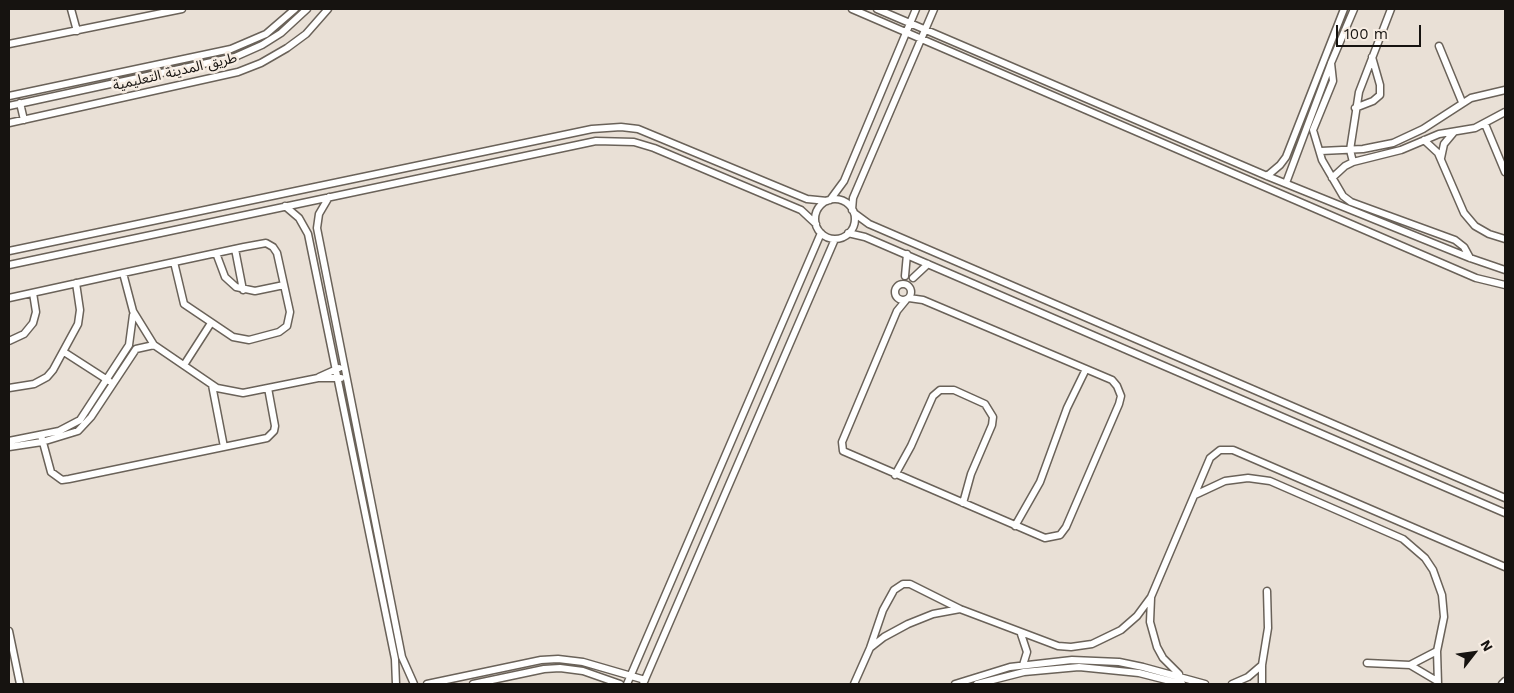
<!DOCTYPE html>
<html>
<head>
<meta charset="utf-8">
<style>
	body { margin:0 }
	#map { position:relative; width:1514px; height:693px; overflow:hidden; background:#e9e0d6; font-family:"Work Sans",sans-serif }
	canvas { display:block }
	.frame { position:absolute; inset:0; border:10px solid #161310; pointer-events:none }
	.north { position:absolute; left:1449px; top:628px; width:50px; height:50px; -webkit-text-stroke:4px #f7ede3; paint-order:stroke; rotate:60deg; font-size:14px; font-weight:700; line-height:20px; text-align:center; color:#161310 }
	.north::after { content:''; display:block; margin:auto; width:18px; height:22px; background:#161310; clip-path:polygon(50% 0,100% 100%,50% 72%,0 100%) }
	.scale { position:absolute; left:1336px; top:25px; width:85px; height:22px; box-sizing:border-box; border:2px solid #161310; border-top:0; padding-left:6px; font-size:15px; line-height:18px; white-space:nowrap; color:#161310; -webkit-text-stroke:4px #f7ede3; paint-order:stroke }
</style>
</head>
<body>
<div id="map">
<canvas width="1514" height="693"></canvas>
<div class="frame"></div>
<div class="north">N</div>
<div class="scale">100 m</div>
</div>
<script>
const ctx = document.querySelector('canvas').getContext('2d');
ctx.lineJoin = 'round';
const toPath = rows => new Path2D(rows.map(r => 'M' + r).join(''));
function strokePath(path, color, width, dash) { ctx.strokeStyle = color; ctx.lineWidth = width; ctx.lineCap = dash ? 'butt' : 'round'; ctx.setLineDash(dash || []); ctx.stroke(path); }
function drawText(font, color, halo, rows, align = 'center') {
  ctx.font = font + ' "Work Sans","Noto Sans Arabic",sans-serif'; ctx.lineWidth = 5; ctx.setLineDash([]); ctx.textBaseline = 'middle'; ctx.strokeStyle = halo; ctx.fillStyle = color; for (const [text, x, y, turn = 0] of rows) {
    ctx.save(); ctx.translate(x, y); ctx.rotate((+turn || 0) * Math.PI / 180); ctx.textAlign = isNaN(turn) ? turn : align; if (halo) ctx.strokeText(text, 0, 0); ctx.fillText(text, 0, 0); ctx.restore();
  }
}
const minor = toPath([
	[71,9,77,31],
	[852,9,1476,278,1505,285],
	[877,9,1267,176,1470,258,1505,270],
	[9,44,182,9],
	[1439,46,1462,102],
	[1331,63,1333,81,1313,130,1322,160,1343,196,1351,202,1455,240,1464,247,1470,258],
	[9,96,231,49,266,34,295,9],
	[20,103,24,120],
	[9,106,235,57,262,45,281,33,307,9],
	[1355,108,1373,101,1380,95,1380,85,1372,57],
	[9,123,238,72,261,63,287,48,306,34,328,9],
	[1485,124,1505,172],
	[1424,140,1438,153,1464,213,1475,226,1489,234,1505,239],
	[1321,151,1363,149,1393,143,1423,129,1471,98,1505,90],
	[1441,158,1444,144,1454,132],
	[1353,162,1350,150,1359,92,1391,9],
	[1267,176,1280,165,1286,157,1344,9],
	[1332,178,1345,166,1353,162,1401,150,1439,134,1475,128,1505,112],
	[1286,183,1331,63,1354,9],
	[329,197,319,214,317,228,402,657,414,684],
	'815 219a20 20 0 1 1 40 0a20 20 0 1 1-40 0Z',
	[830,200,844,181,916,9],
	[285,206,299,218,308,234,395,659,396,684],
	[852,210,853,198,934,9],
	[854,213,869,224,1505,498],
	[848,233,865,237,1505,513],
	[235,249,243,290],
	[9,251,592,129,621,127,638,129,807,199,827,201],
	[216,253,225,277,236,287,255,291,284,285],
	[9,265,596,141,634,142,654,148,801,210,816,224],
	[123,273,133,311,154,345,217,388,243,393,318,378,341,378],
	[905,276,907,254],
	[913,278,928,264],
	'895 292a8 8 0 1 1 16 0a8 8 0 1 1-16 0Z',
	[9,298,123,273,244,247,266,243,273,247,277,253,290,312,287,326,279,332,249,340,233,337,184,304,174,262],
	[906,300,897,311,842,442,843,451,1045,538,1060,535,1066,527,1119,404,1121,396,1117,386,1112,380,923,300,909,298],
	[9,341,24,334,33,323,36,312,33,293],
	[64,352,109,381],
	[184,365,211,323],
	[319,377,339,368],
	[212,385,224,447],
	[9,388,34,384,47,377,53,370,78,324,80,310,76,283],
	[41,435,51,472,62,480,69,479,267,438,274,431,275,426,268,388],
	[9,441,59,431,80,420,129,345,133,315],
	[9,447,42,442,78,431,91,417,136,349,154,345],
	[895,475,911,446,933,396,940,390,954,390,985,404,993,417,992,425,971,474,963,503],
	[1195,495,1225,481,1248,478,1270,481,1403,539,1425,558,1433,570,1442,595,1444,617,1437,651,1438,684],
	[1015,526,1040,482,1067,408,1086,369],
	[1151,598,1150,622,1157,647,1163,658,1179,674],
	[9,631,20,684],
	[1021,634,1027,652,1023,665],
	[870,648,884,637,908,624,933,614,960,609],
	[1367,663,1410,665,1437,681],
	[1410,665,1437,651],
	[427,684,541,660,558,659,583,662,645,680],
	[473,684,544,669,560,668,583,671,620,684],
	[627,684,821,233],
	[643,684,835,239],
	[854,684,870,648,883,610,894,590,903,584,910,584,960,609,1058,646,1071,647,1092,644,1121,630,1137,616,1151,597,1210,458,1220,450,1233,450,1505,567],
	[955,684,1010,667,1072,660,1119,662,1143,667,1205,684],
	[977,684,1024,672,1079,667,1139,673,1182,684],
	[1232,684,1248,677,1262,665],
	[1262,684,1262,665,1268,628,1267,591],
	[1502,684,1505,681]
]);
strokePath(minor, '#6a6259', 9);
strokePath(minor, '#fff', 6);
drawText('14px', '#161310', '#f7ede3', [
	["طريق المدينة التعليمية",175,72,-13]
]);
</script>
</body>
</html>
